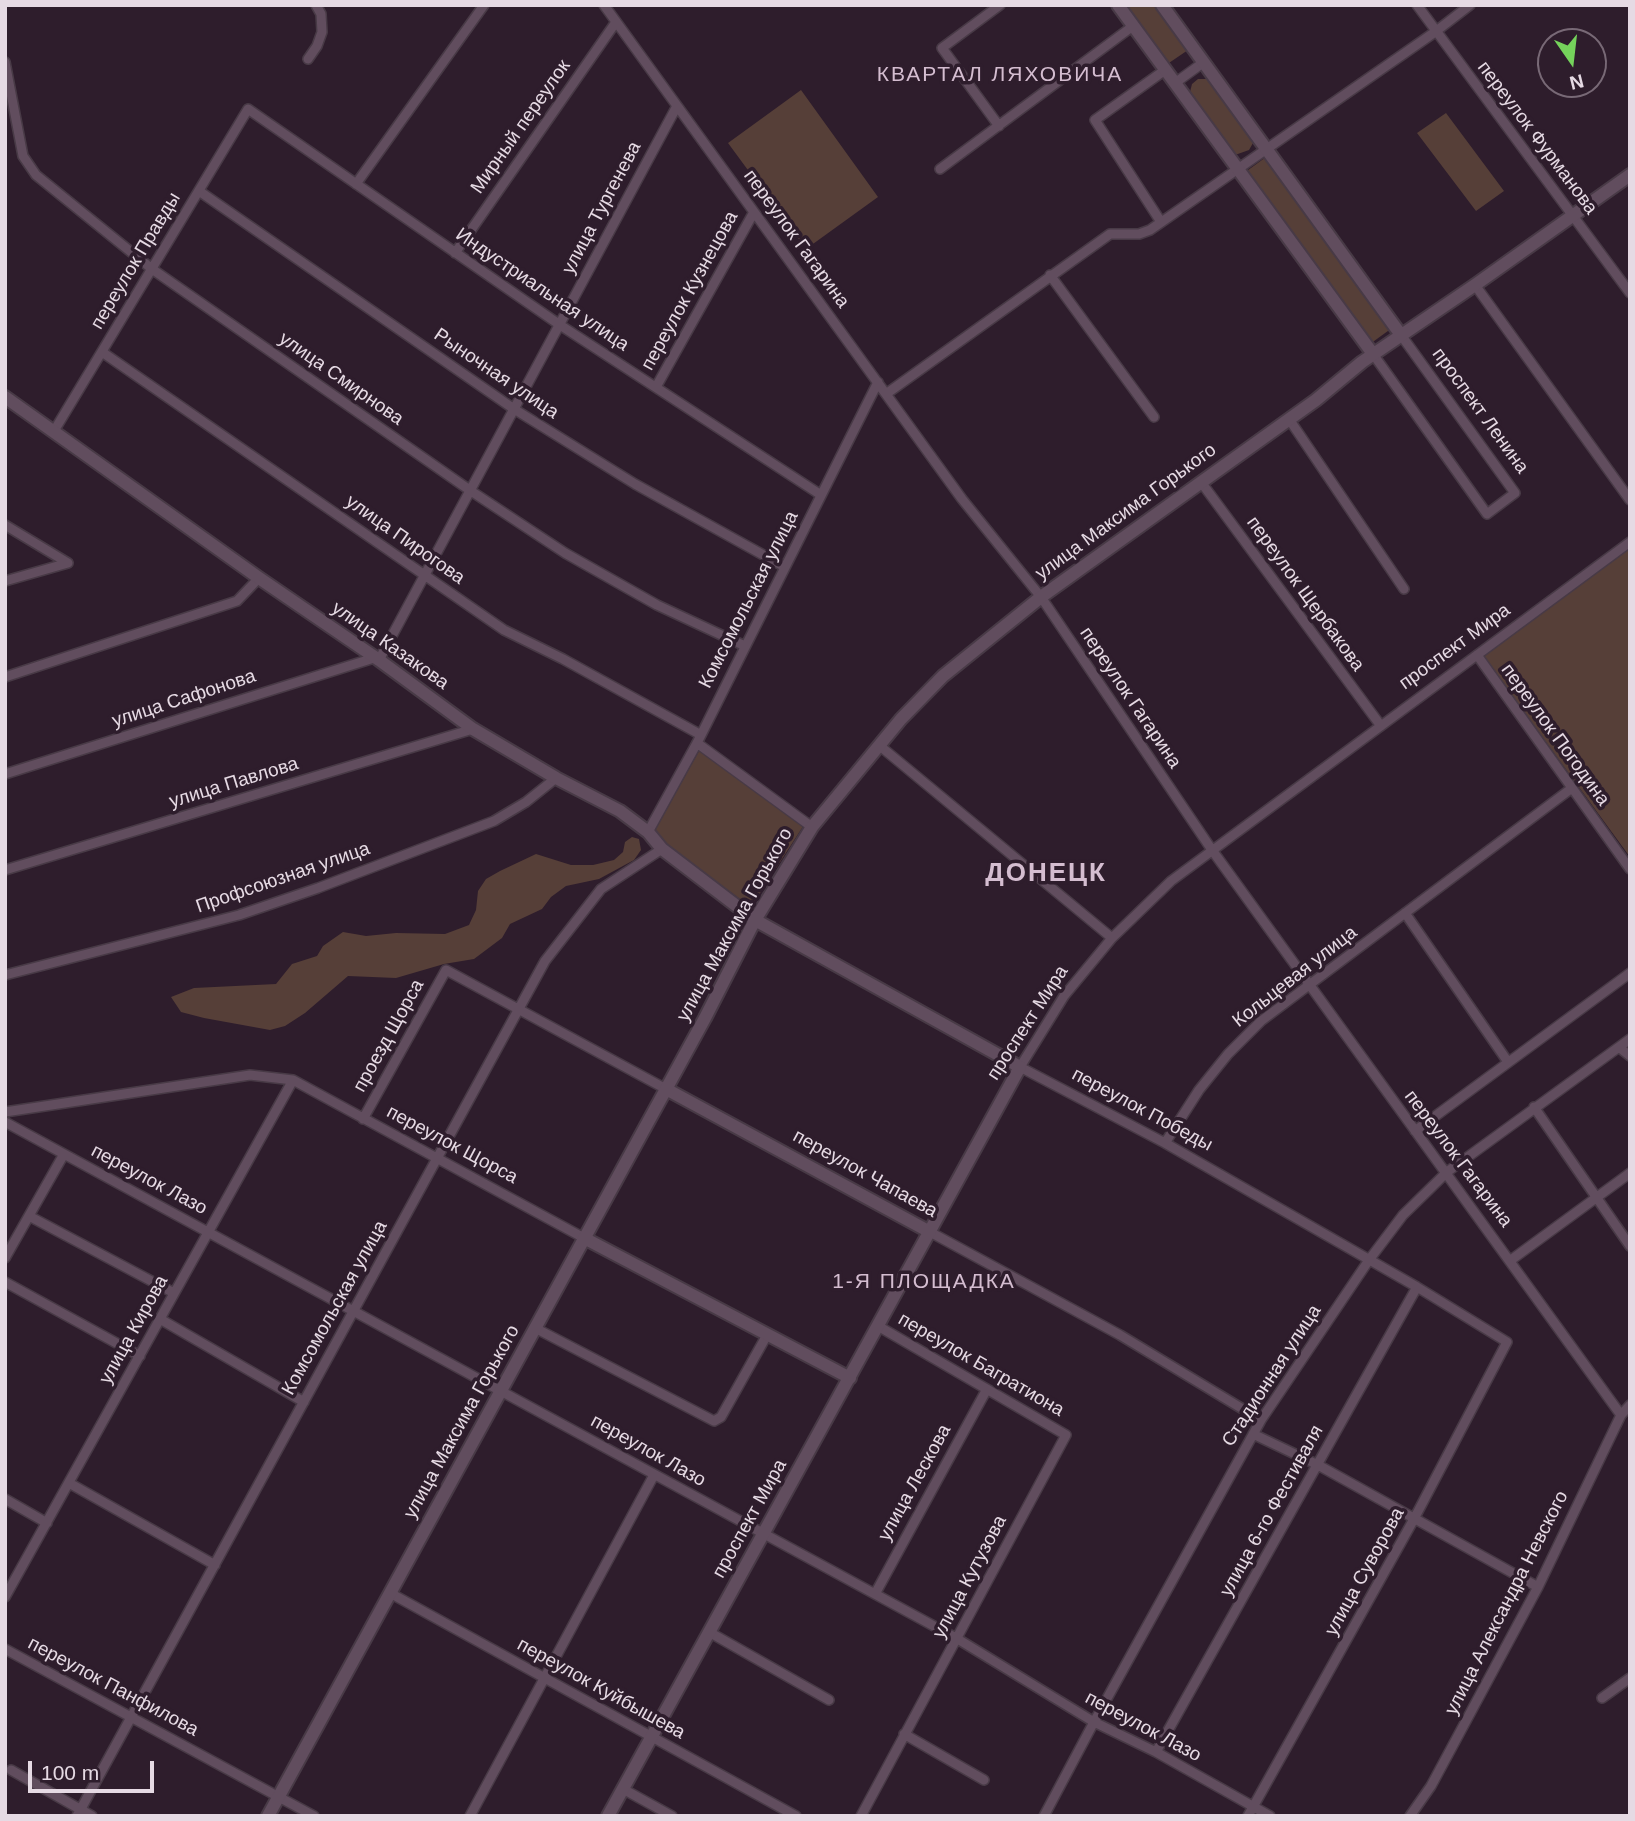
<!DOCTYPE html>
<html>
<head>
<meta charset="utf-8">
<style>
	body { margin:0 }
	#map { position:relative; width:1635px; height:1821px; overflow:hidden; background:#2e1d2c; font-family:Arial,sans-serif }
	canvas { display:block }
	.frame { position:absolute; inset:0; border:7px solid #e6dae4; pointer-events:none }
	.north { position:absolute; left:1537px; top:28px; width:70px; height:70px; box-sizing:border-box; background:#2e1d2c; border:2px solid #786976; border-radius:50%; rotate:166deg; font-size:19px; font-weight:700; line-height:28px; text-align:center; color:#e6dae4 }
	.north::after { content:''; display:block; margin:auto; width:24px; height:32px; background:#75d25b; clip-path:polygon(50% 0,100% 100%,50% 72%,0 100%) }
	.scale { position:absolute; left:28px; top:1761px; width:126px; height:32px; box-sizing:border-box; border:4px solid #e6dae4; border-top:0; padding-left:9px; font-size:21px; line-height:24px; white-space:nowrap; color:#e6dae4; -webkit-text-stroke:5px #2e1d2c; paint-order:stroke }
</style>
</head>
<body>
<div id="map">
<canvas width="1635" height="1821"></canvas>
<div class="frame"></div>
<div class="north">N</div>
<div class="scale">100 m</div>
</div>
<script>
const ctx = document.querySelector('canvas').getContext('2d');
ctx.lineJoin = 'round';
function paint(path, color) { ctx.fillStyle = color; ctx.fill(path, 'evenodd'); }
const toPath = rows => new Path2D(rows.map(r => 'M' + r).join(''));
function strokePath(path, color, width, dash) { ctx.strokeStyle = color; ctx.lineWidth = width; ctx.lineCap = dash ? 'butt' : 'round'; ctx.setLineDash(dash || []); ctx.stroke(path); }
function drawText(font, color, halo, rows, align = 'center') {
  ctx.font = font + ' Arial,sans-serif'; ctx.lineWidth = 7; ctx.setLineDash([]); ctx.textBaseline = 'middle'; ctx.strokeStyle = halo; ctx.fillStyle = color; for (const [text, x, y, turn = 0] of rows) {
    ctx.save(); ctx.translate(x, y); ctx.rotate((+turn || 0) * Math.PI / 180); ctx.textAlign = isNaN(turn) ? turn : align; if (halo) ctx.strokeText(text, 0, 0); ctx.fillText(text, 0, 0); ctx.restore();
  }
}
paint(toPath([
	[1123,5,1155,5,1188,50,1166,65],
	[1198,79,1208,79,1253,143,1249,150,1235,155,1190,92,1192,84],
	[801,90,878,197,806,249,728,143],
	[1446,113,1504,191,1476,211,1417,133],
	[1266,157,1392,328,1370,344,1244,173],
	[1630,548,1630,857,1483,656],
	[700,749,804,825,751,907,659,841,655,830],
	[632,837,639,839,641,850,634,860,599,879,566,886,551,897,542,909,510,924,502,938,474,959,444,964,396,978,348,976,305,1013,285,1026,270,1030,204,1018,181,1012,171,997,194,988,276,984,292,964,317,956,323,946,343,932,366,936,396,933,445,934,469,925,476,910,478,891,486,879,500,871,536,854,571,865,593,865,614,860,623,852,625,842]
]), '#563f38');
const street = toPath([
	[604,5,962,499,1041,597,1212,850,1621,1415],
	[1417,5,1630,293],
	[308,59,317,46,322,32,321,14,316,5],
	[5,62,23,156,36,175,152,269,471,491,565,553,657,605,745,646],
	[1175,83,1204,62],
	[999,126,942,48,1000,5],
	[940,169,1133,26],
	[356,184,484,5],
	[199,191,514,409,635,484,785,567],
	[1161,222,1095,120,1165,70],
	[455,253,616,22],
	[1050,275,1154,417],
	[1475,285,1630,500],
	[102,352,504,630,563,659,701,735],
	[1373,354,1487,514,1515,493,1401,335],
	[656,387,754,212],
	[886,394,1110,234,1139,234,1150,230,1435,32,1470,5],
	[1289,419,1404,589],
	[54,431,248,109,560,325,821,495],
	[1201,482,1381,726],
	[5,525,68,563],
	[5,581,68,563],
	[1477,655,1630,869],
	[379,660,677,106],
	[5,677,237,601,259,578],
	[697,743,812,827],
	[880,746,1112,938],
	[5,774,374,658],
	[648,832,697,743,878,382],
	[5,870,473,729],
	[1405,913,1508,1062],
	[5,975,239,915,318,888,494,821,526,802,556,778],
	[1620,1048,1630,1056],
	[1534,1107,1630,1246],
	[5,1112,250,1075,293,1080,584,1238],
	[363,1119,446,970,666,1089],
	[5,1122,956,1638,1094,1722,1156,1752,1270,1816],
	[1415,1131,1630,973],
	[1165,1143,1199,1090,1228,1054,1261,1021,1572,788],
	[29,1216,174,1293],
	[930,1232,1120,1335,1261,1420],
	[5,1258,64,1154],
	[1511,1260,1630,1173],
	[5,1282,140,1356],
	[160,1319,304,1402],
	[535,1328,714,1421,721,1417,767,1335],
	[1253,1434,1318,1465,1538,1587],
	[69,1483,215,1565],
	[5,1499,47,1523],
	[390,1593,796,1816],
	[875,1594,987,1389],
	[5,1597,293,1080],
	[709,1632,829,1700],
	[5,1649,314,1816],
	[1602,1698,1630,1678],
	[904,1734,984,1780],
	[1156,1752,1417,1287],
	[11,1770,92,1816],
	[623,1789,672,1816],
	[77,1816,545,961,601,889,662,849],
	[470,1816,654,1475],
	[861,1816,1066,1435,878,1326],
	[1044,1816,1094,1722,1261,1420,1369,1260,1403,1215,1447,1172,1630,1039],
	[1248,1816,1414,1519,1507,1342,1417,1287,1165,1143,1020,1067,1064,996,1112,938,1171,881,1630,542],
	[1410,1816,1431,1786,1538,1587,1621,1415,1630,1405]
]);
const secondary = toPath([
	[1118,5,1373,354],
	[1162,5,1401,335],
	[5,397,259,578,379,660,473,729,556,778,620,811,648,832,662,849,755,920,1020,1067,608,1816],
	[666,1089,930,1232],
	[584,1238,850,1378],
	[268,1816,705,1018,755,920,812,827,901,719,943,676,1041,597,1316,400,1362,362,1475,285,1630,175]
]);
strokePath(street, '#483a46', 12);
strokePath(secondary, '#483a46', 16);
strokePath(street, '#614d5e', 9);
strokePath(secondary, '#614d5e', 12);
drawText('19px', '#e6dae4', '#2e1d2c', [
	["Мирный переулок",521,127,-55],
	["переулок Фурманова",1537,138,53],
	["улица Тургенева",602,208,-62],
	["переулок Гагарина",796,239,54],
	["переулок Правды",136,261,-59],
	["Индустриальная улица",542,290,34],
	["переулок Кузнецова",690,291,-61],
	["Рыночная улица",496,374,34],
	["улица Смирнова",341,379,35],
	["проспект Ленина",1480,411,54],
	["улица Максима Горького",1126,512,-36],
	["улица Пирогова",405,540,35],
	["переулок Щербакова",1305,594,54],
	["Комсомольская улица",749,600,-63],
	["улица Казакова",390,646,35],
	["проспект Мира",1455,647,-36],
	["переулок Гагарина",1130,698,56],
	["улица Сафонова",184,699,-18],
	["переулок Погодина",1555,735,54],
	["улица Павлова",234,783,-17],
	["Профсоюзная улица",283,878,-19],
	["улица Максима Горького",735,925,-61],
	["Кольцевая улица",1295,977,-38],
	["проспект Мира",1028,1023,-57],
	["проезд Щорса",389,1036,-61],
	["переулок Победы",1142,1110,28],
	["переулок Щорса",452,1145,28],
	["переулок Гагарина",1458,1159,53],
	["переулок Чапаева",865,1174,29],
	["переулок Лазо",149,1180,28],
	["Комсомольская улица",335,1308,-61],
	["улица Кирова",134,1330,-61],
	["переулок Багратиона",981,1365,30],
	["Стадионная улица",1272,1376,-57],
	["улица Максима Горького",462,1422,-61],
	["переулок Лазо",648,1451,29],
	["улица Лескова",915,1483,-61],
	["улица 6-го Фестиваля",1272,1511,-61],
	["проспект Мира",750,1519,-61],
	["улица Суворова",1365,1572,-61],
	["улица Кутузова",970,1577,-62],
	["улица Александра Невского",1507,1603,-63],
	["переулок Панфилова",113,1687,28],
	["переулок Куйбышева",601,1689,29],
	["переулок Лазо",1143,1727,28]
]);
ctx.letterSpacing = '2px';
drawText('21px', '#d4bdd0', '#2e1d2c', [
	["КВАРТАЛ ЛЯХОВИЧА",1000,75],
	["1-Я ПЛОЩАДКА",924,1282]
]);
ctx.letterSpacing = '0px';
ctx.letterSpacing = '2px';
drawText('bold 26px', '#d4bdd0', '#2e1d2c', [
	["ДОНЕЦК",1046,874]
]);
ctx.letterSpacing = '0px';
</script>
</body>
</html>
